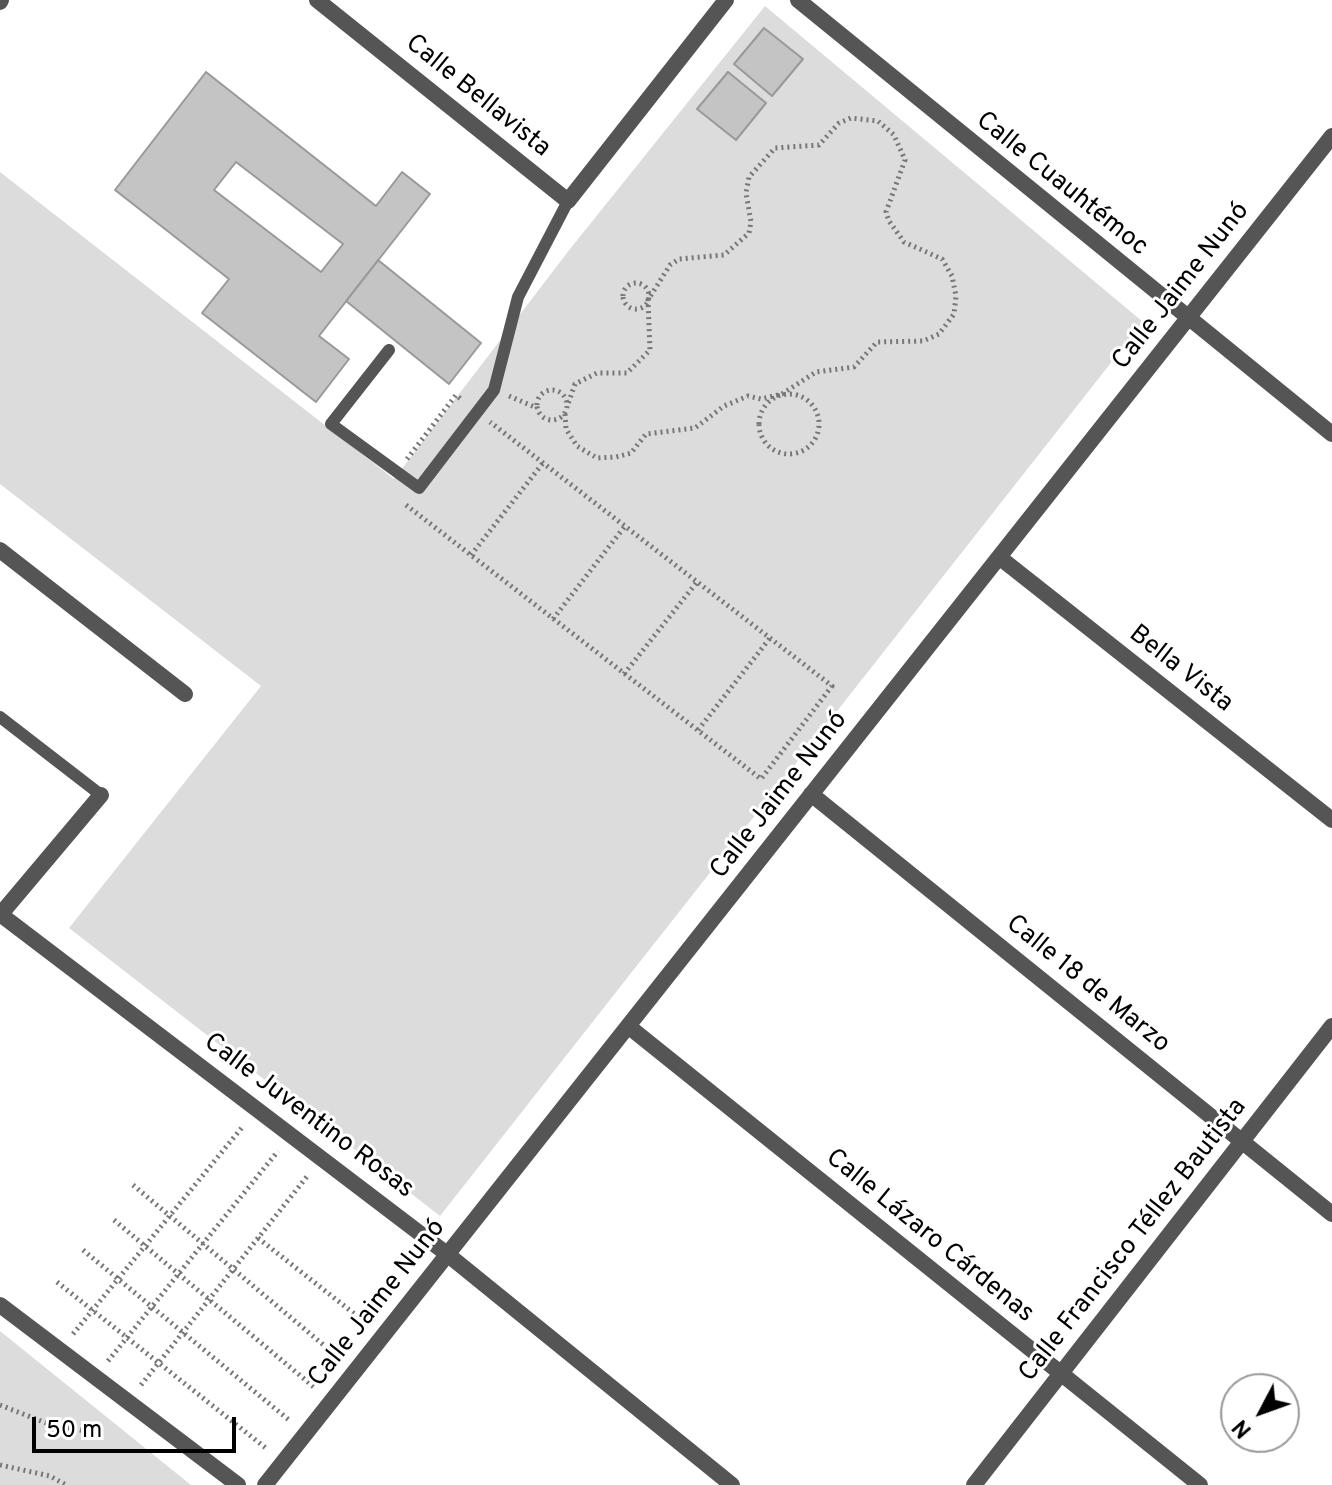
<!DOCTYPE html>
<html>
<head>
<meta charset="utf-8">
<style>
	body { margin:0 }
	#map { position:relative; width:1332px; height:1485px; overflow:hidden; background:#fff; font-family:Overpass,sans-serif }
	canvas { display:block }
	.north { position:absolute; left:1220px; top:1373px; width:80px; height:80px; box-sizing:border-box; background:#fff; border:2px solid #999; border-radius:50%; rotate:229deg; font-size:22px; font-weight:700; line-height:32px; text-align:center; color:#000 }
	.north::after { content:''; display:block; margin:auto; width:28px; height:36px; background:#000; clip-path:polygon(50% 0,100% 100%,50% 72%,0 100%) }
	.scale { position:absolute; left:32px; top:1417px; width:204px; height:36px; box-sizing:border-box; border:4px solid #000; border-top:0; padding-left:10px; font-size:24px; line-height:28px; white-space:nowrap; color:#000; -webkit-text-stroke:6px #fff; paint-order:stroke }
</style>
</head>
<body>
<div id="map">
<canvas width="1332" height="1485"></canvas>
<div class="north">N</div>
<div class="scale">50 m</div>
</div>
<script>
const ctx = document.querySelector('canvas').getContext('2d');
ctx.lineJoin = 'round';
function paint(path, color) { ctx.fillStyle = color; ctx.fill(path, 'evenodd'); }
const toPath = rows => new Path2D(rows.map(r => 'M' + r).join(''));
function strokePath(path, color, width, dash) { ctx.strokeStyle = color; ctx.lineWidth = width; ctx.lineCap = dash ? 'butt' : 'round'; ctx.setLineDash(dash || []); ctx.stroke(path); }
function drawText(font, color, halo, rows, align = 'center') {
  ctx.font = font + ' Overpass,sans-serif'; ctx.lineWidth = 6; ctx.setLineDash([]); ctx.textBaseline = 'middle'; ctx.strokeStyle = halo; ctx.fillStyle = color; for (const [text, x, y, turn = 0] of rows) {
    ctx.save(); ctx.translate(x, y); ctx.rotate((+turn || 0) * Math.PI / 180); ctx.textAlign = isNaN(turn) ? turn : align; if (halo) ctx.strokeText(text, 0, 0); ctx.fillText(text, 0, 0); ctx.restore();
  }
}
paint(toPath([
	[765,6,1143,322,440,1216,69,928,261,686,0,484,0,172,394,479,570,249],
	[0,1331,191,1485,0,1485]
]), '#dcdcdc');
const building = toPath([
	[764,28,803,59,772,96,734,64,764,28],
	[206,72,376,206,402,172,430,194,319,336,349,359,316,402,202,313,229,279,115,190,206,72],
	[236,162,343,244,321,272,214,190,236,162],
	[728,72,766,103,736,140,697,109,728,72],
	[378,260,481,343,449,384,346,301,378,260]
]);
paint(building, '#c4c4c4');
strokePath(building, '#999', 2);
strokePath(toPath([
	'623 296a13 13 0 1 1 26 0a13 13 0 1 1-26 0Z',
	'537 405a15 15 0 1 1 30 0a15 15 0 1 1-30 0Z',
	'759 424a30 30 0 1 1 60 0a30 30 0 1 1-60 0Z',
	[509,396,537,408],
	[565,414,566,429,577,446,597,458,616,457,631,453,646,434,695,428,724,406,748,396,761,399,782,394,816,372,854,367,877,342,923,341,939,334,954,314,956,296,952,276,942,259,904,242,889,221,886,212,905,160,894,135,878,121,851,118,839,123,819,145,775,148,749,177,746,193,751,222,749,233,724,255,679,259,670,265,648,300,650,350,627,373,597,373,575,384,568,404],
	[407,459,456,395,463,401],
	[406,505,761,779,832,686,490,422],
	[471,555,543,463],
	[553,619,625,526],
	[624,674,697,582],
	[698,730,770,638],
	[133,1185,339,1358],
	[114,1220,315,1388],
	[258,1238,366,1323],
	[83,1250,289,1420],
	[57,1282,267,1449],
	[73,1334,244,1125],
	[108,1361,278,1151],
	[141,1385,309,1174],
	[0,1405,46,1423,90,1432],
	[0,1465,50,1476,66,1485]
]), '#777', 5, [2, 4]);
strokePath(toPath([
	[389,350,331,424,419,488,494,390,518,297,568,201],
	[0,717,101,795]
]), '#555', 12);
strokePath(toPath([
	[317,0,568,201,726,0],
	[798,0,1332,434],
	[0,2,1,0],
	[0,550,185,694],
	[999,557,1332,820],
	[811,794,1332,1214],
	[0,914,447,1254,732,1485],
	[0,915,101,795],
	[628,1026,1200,1485],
	[0,1305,238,1485],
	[265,1485,1332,136],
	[974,1485,1332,1026]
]), '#555', 16);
drawText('26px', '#000', '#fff', [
	["Calle Bellavista",477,97,39],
	["Calle Cuauhtémoc",1061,185,39],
	["Calle Jaime Nunó",1182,287,-52],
	["Bella Vista",1180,670,38],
	["Calle Jaime Nunó",780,796,-52],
	["Calle 18 de Marzo",1087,985,39],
	["Calle Juventino Rosas",308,1117,37],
	["Calle Lázaro Cárdenas",929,1237,39],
	["Calle Francisco Téllez Bautista",1134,1241,-52],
	["Calle Jaime Nunó",378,1304,-52]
]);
</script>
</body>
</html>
